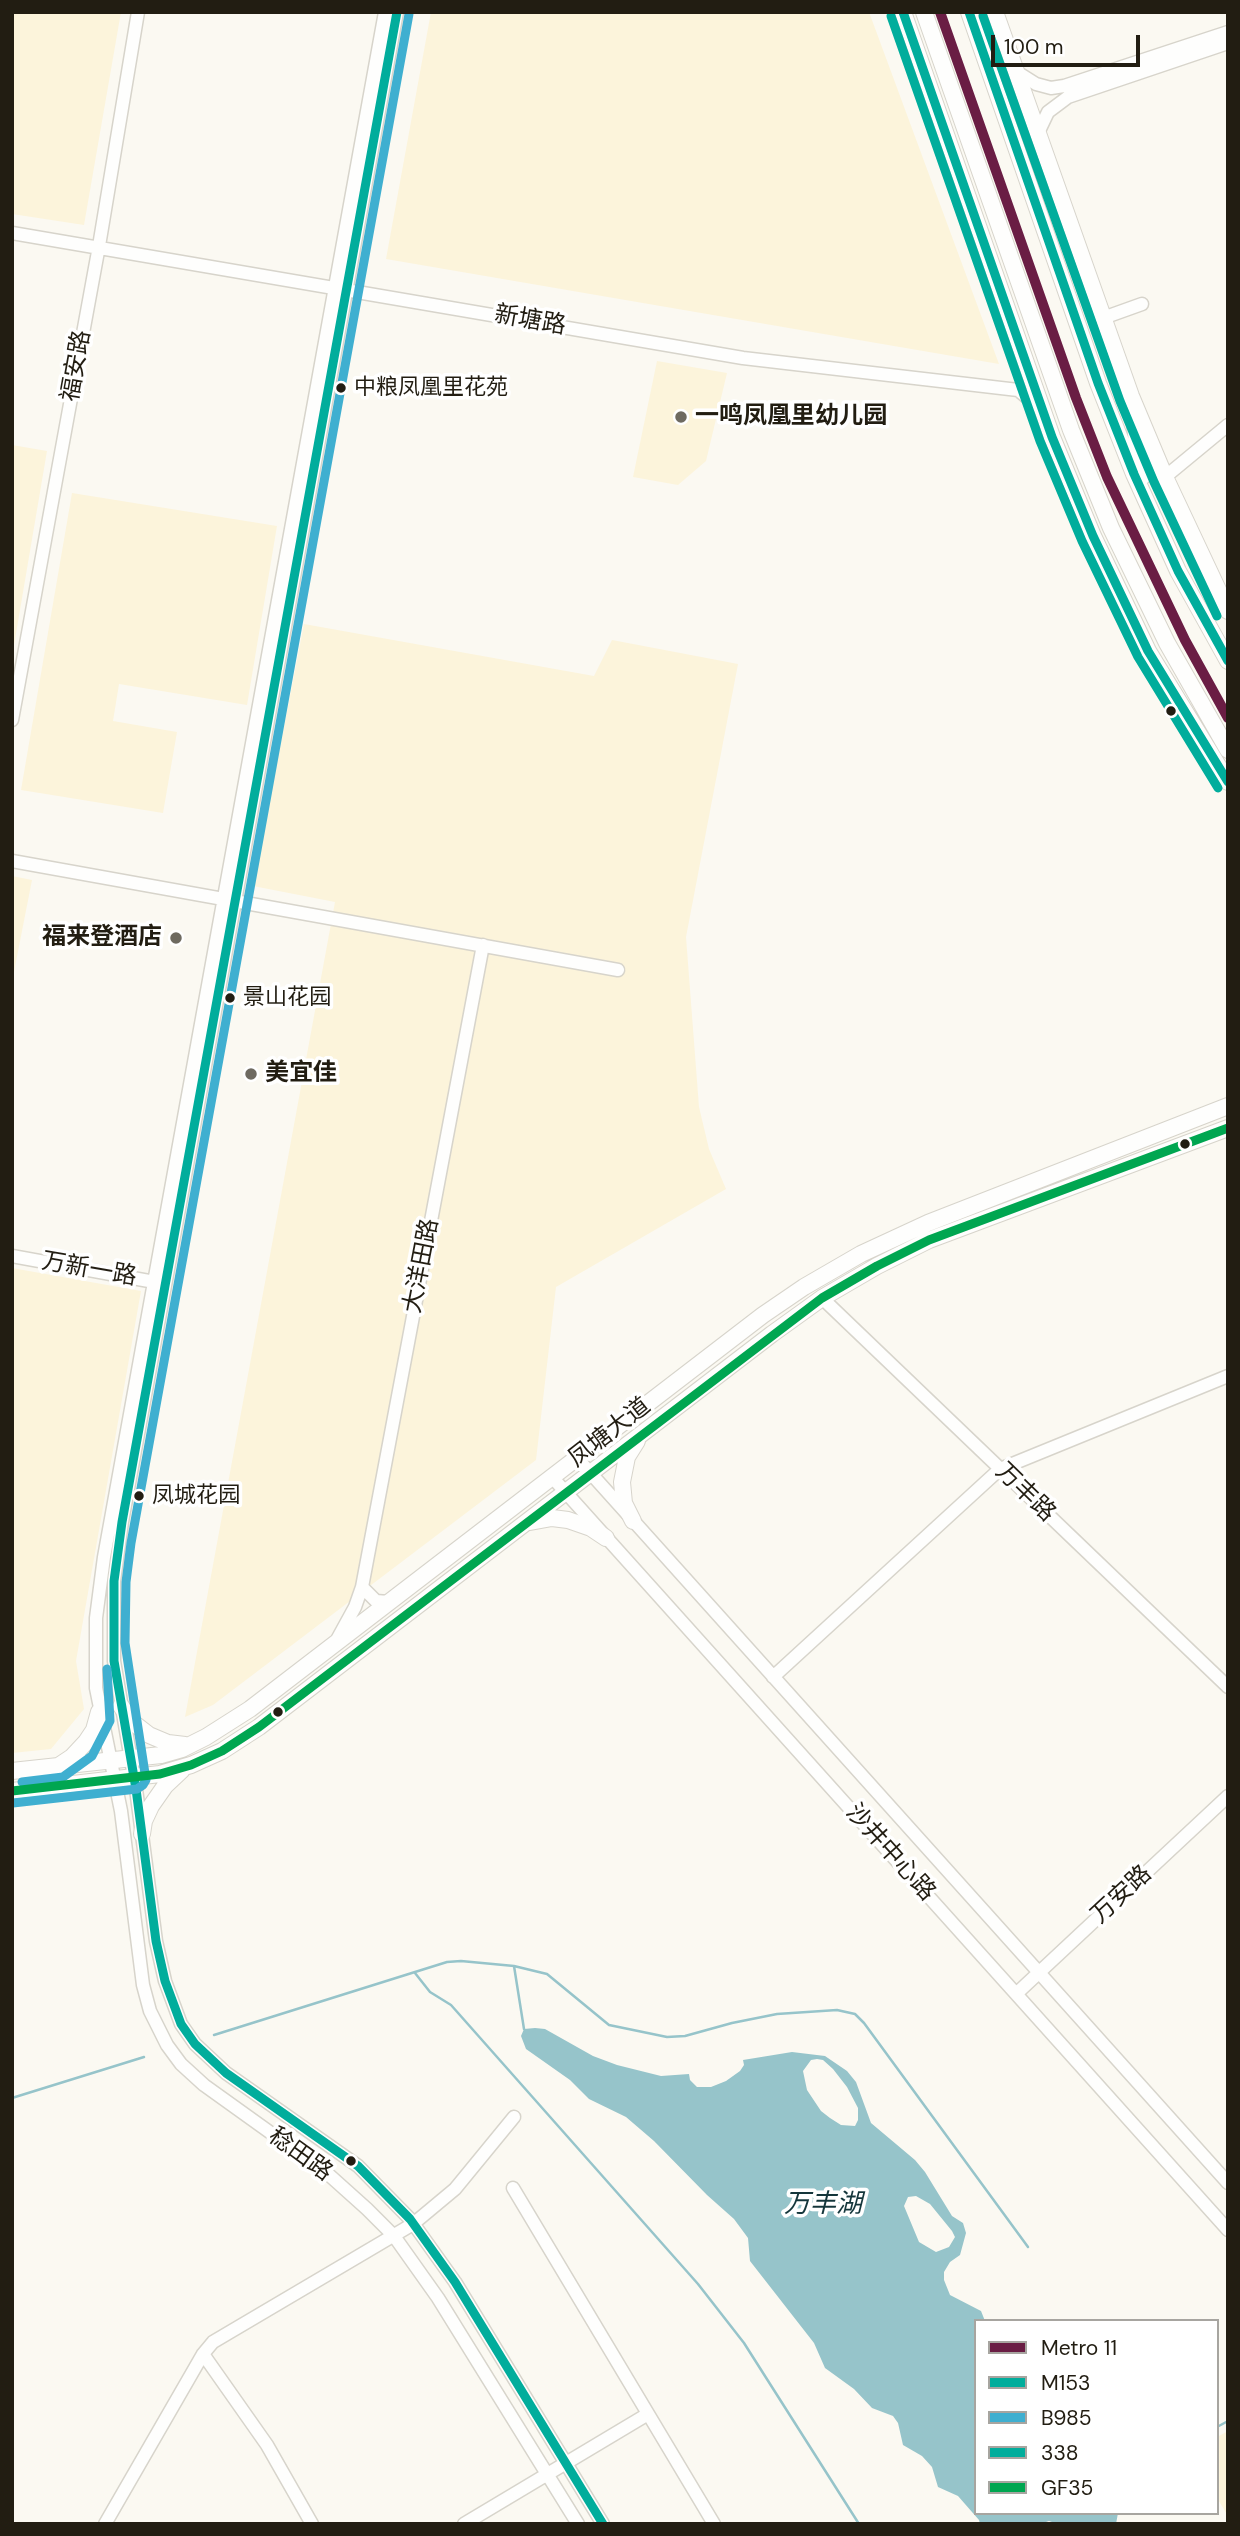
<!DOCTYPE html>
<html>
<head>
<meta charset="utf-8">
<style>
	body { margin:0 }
	#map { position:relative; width:1240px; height:2536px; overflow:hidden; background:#fbf9f2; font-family:"DM Sans",sans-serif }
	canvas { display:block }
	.frame { position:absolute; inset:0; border:14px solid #221d12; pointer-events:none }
	.legend { position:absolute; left:974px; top:2319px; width:245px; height:196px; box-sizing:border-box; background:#fff; border:2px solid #a7a5a0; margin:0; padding:9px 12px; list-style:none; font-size:21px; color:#221d12 }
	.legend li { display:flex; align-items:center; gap:14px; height:35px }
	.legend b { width:35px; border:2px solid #a7a5a0 }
	.scale { position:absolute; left:991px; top:35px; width:149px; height:32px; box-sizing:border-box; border:4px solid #221d12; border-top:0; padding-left:9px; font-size:21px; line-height:24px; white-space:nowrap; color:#221d12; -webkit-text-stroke:5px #fff; paint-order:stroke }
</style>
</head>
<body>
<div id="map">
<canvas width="1240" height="2536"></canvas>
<div class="frame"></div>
<ul class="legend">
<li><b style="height:9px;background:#6a1d44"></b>Metro 11</li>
<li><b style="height:9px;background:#01ad9c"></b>M153</li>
<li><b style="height:9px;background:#3fafd0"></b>B985</li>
<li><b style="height:9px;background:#01ad9c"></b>338</li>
<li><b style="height:9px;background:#00a651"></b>GF35</li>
</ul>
<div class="scale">100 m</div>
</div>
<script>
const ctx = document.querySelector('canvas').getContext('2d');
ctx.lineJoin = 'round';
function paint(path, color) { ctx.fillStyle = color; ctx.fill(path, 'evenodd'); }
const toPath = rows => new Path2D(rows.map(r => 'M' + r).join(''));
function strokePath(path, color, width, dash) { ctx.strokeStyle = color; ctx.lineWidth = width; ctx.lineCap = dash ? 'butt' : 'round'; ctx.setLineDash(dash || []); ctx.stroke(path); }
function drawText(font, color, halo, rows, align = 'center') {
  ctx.font = font + ' "DM Sans","Noto Sans SC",sans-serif'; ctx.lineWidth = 7; ctx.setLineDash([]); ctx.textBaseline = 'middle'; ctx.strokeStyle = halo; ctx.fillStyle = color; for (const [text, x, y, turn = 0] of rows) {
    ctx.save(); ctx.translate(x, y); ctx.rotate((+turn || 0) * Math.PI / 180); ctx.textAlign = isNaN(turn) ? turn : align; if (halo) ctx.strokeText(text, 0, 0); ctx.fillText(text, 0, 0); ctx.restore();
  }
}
paint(toPath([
	[12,12,121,12,84,225,12,214],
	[431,12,869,12,999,364,386,259],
	[657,361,727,373,706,461,678,485,633,477],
	[12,445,47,451,12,657],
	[72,493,277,526,247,705,119,684,113,721,177,732,163,813,21,790],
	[304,624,594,676,612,640,738,664,686,937,699,1107,709,1149,726,1189,556,1287,536,1460,213,1705,185,1717,335,902,253,886],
	[12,876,32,880,12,982],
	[12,1268,141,1291,76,1661,84,1709,51,1749,12,1753],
	[1228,2431,1228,2516,1217,2498,1217,2437]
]), '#fcf4db');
paint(toPath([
	[535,2028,545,2029,593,2056,617,2065,661,2076,689,2074,690,2080,697,2087,711,2087,726,2081,740,2071,744,2065,743,2060,792,2052,825,2056,847,2071,856,2082,871,2123,915,2160,925,2172,952,2216,963,2223,966,2233,960,2255,950,2262,944,2272,944,2280,950,2295,981,2311,985,2321,976,2321,976,2513,1118,2513,1116,2524,1058,2524,1049,2521,1040,2524,980,2524,979,2520,958,2496,938,2487,932,2467,922,2456,903,2445,898,2423,893,2416,872,2408,854,2389,825,2368,814,2343,750,2261,748,2238,734,2219,707,2195,654,2141,626,2117,589,2099,570,2080,526,2049,521,2036,524,2029],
	[817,2059,823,2060,833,2069,847,2087,858,2108,858,2120,855,2126,841,2125,830,2118,821,2111,807,2090,803,2071,811,2060],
	[916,2196,930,2204,952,2231,955,2237,949,2247,936,2252,919,2242,904,2206,908,2197]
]), '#96c4ca');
strokePath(toPath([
	[514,1966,524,2029],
	[415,1973,430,1992,451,2005,698,2284,744,2343,859,2524],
	[214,2035,415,1972,447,1962,461,1961,514,1966,547,1974,609,2025,667,2037,685,2036,732,2023,777,2014,837,2010,855,2014,864,2023,1028,2247],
	[12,2098,144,2057],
	[1217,2427,1228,2421]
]), '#96c4ca', 2.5);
const minor = toPath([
	[385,12,104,1557,96,1618,96,1688,121,1811,143,1985,150,2011,167,2045,181,2064,204,2085,328,2174,367,2209,394,2236,438,2298,578,2524],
	[397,12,122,1522,114,1581,114,1661,136,1789,156,1941,165,1981,181,2024,195,2044,226,2073,358,2166,410,2219,455,2282,603,2524],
	[1017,72,1036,84,1051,88,1064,86,1228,32],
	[1038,133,1048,112,1068,97,1228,43],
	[12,233,743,358,1018,390,1042,410],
	[1103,318,1142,304],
	[1165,477,1228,425],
	[12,720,99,246,138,12],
	[12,861,618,970],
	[12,1256,160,1283],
	[822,1298,1228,1687],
	[577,1458,1228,2183],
	[552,1477,1228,2230],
	[362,1587,376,1601,389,1602],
	[338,1638,355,1607,362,1587,483,945],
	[773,1677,1000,1469,1228,1376],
	[1016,1994,1228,1796],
	[513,2188,714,2524],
	[203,2354,267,2445,312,2524],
	[105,2524,203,2354,213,2342,413,2224,455,2189,514,2117],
	[464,2524,648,2414]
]);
const major = toPath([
	[903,12,1052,437,1093,536,1148,651,1228,782],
	[924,12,1071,430,1111,528,1167,643,1228,750],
	[969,12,1098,383,1134,474,1178,571,1228,661],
	[995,12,1131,396,1165,477,1228,611],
	[1134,419,1142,477],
	[633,1521,624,1503,622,1482,627,1457,637,1441],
	[530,1522,552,1518,568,1520,591,1528,606,1538],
	[121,1706,131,1721,149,1735,168,1743,185,1745],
	[60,1765,72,1757,86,1742,94,1730,99,1712],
	[12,1771,161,1755,182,1749,206,1737,250,1709,763,1315,804,1287,861,1254,928,1223,1228,1106],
	[12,1791,160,1774,191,1765,222,1751,259,1727,772,1334,822,1298,877,1266,929,1240,1228,1128],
	[142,1834,144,1821,151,1806,165,1786,182,1770]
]);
strokePath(minor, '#d7d4cb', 15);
strokePath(major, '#d7d4cb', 18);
strokePath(minor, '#fefefd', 12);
strokePath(major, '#fefefd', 16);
strokePath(toPath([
	[397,12,122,1522,114,1581,114,1661,136,1789,156,1941,165,1981,181,2024,195,2044,226,2073,358,2166,410,2219,455,2282,603,2524],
	[903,12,1052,437,1093,536,1148,651,1228,782],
	[969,12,1098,383,1134,474,1178,571,1228,661]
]), '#01ad9c', 9);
strokePath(toPath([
	[22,1782,63,1777,92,1756,110,1721,107,1669],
	[13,1803,137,1789,143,1785,146,1780,125,1643,126,1582,131,1543,409,14]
]), '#3fafd0', 9);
strokePath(toPath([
	[891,16,1040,441,1082,541,1138,657,1218,788],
	[983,16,1120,401,1154,482,1217,616]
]), '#01ad9c', 9);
strokePath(toPath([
	[12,1791,160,1774,191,1765,222,1751,259,1727,822,1298,877,1266,929,1240,1228,1128]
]), '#00a651', 9);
strokePath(toPath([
	[940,12,1076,398,1107,477,1185,640,1228,718]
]), '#6a1d44', 10);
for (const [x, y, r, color] of [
	[341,388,6,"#221d12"],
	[681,417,7,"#6e6a60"],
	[1171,711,6,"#221d12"],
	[176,938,7,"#6e6a60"],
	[230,998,6,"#221d12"],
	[251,1074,7,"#6e6a60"],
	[1185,1144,6,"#221d12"],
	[139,1496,6,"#221d12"],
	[278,1712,6,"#221d12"],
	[351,2161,6,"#221d12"]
]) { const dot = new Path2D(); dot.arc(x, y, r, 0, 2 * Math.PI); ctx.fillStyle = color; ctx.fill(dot); strokePath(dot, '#fff', 2.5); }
drawText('22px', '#221d12', '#fff', [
	["中粮凤凰里花苑",354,388],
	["景山花园",243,998],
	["凤城花园",152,1496]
], 'left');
drawText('24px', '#221d12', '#fff', [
	["新塘路",530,321,10],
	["福安路",77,366,-80],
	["大洋田路",422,1266,-79],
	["万新一路",89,1270,10],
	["凤塘大道",610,1433,-38],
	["万丰路",1025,1493,44],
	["沙井中心路",890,1853,48],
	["万安路",1122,1895,-43],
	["稔田路",300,2155,36]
]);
drawText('bold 24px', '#221d12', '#fff', [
	["一鸣凤凰里幼儿园",695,417],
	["福来登酒店",162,938,"right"],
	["美宜佳",265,1074]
], 'left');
drawText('italic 26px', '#14363b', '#fff', [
	["万丰湖",823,2205]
]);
</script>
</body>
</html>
